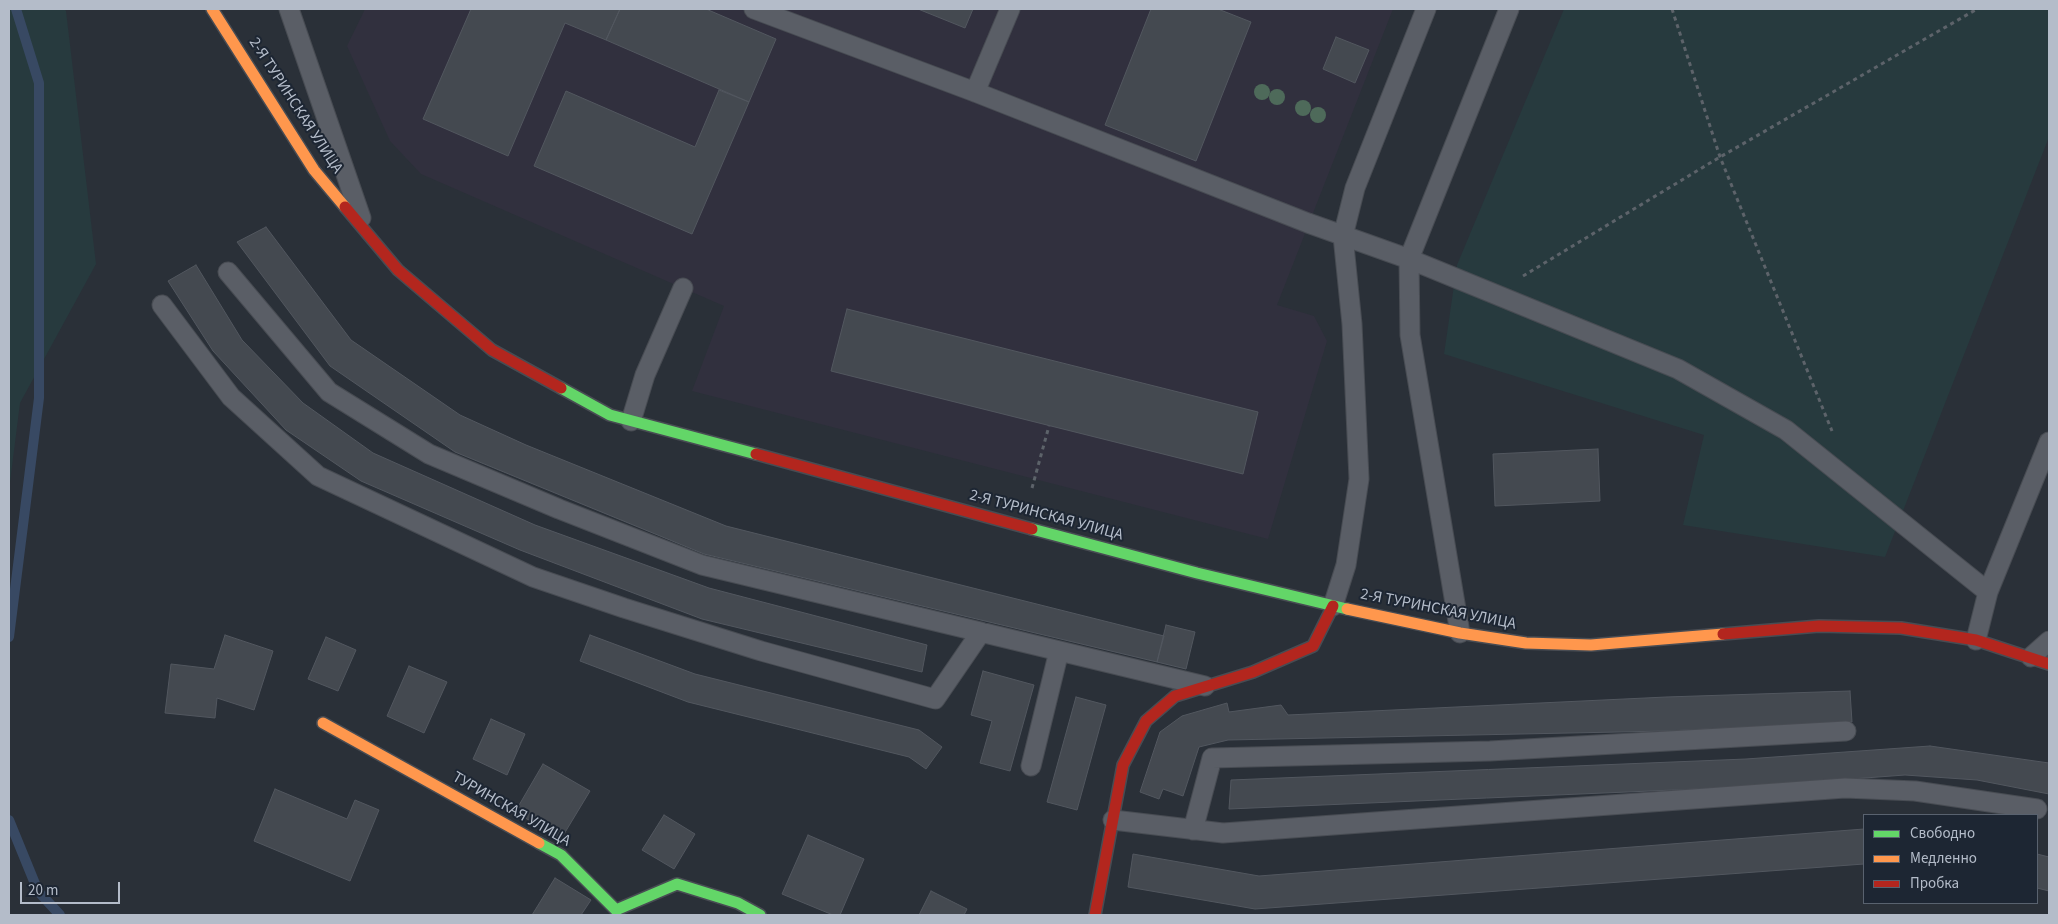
<!DOCTYPE html>
<html>
<head>
<meta charset="utf-8">
<style>
	body { margin:0 }
	#map { position:relative; width:2058px; height:924px; overflow:hidden; background:#2a3038; font-family:"Source Sans 3",sans-serif }
	canvas { display:block }
	.frame { position:absolute; inset:0; border:10px solid #b4bcc9; pointer-events:none }
	.legend { position:absolute; left:1863px; top:814px; width:175px; height:90px; box-sizing:border-box; background:#1d2633; border:1px solid #59626f; margin:0; padding:6px 9px; list-style:none; font-size:15px; color:#b4bcc9 }
	.legend li { display:flex; align-items:center; gap:10px; height:25px }
	.legend b { width:25px; border:1px solid #59626f }
	.scale { position:absolute; left:20px; top:882px; width:100px; height:22px; box-sizing:border-box; border:2px solid #b4bcc9; border-top:0; padding-left:6px; font-size:15px; line-height:18px; white-space:nowrap; color:#b4bcc9; -webkit-text-stroke:4px #1d2633; paint-order:stroke }
</style>
</head>
<body>
<div id="map">
<canvas width="2058" height="924"></canvas>
<div class="frame"></div>
<ul class="legend">
<li><b style="height:6px;background:#63d668"></b>Свободно</li>
<li><b style="height:6px;background:#ff974d"></b>Медленно</li>
<li><b style="height:6px;background:#b3261e"></b>Пробка</li>
</ul>
<div class="scale">20 m</div>
</div>
<script>
const ctx = document.querySelector('canvas').getContext('2d');
ctx.lineJoin = 'round';
function paint(path, color) { ctx.fillStyle = color; ctx.fill(path, 'evenodd'); }
const toPath = rows => new Path2D(rows.map(r => 'M' + r).join(''));
function strokePath(path, color, width, dash) { ctx.strokeStyle = color; ctx.lineWidth = width; ctx.lineCap = dash ? 'butt' : 'round'; ctx.setLineDash(dash || []); ctx.stroke(path); }
function drawText(font, color, halo, rows, align = 'center') {
  ctx.font = font + ' "Source Sans 3",sans-serif'; ctx.lineWidth = 4; ctx.setLineDash([]); ctx.textBaseline = 'middle'; ctx.strokeStyle = halo; ctx.fillStyle = color; for (const [text, x, y, turn = 0] of rows) {
    ctx.save(); ctx.translate(x, y); ctx.rotate((+turn || 0) * Math.PI / 180); ctx.textAlign = isNaN(turn) ? turn : align; if (halo) ctx.strokeText(text, 0, 0); ctx.fillText(text, 0, 0); ctx.restore();
  }
}
paint(toPath([
	[365,9,1393,9,1277,305,1314,316,1327,341,1268,539,692,391,724,306,421,174,390,141,347,46]
]), '#31303e');
paint(toPath([
	[9,9,64,9,66,11,96,264,20,403,9,490],
	[1564,9,2049,9,2049,137,1885,557,1683,525,1704,435,1444,354,1457,265]
]), '#273a3e');
strokePath(toPath([
	[9,637,39,398,39,83,16,9],
	[9,820,38,891,60,915]
]), '#384963', 10);
const building = toPath([
	[471,9,620,9,606,40,565,23,508,156,423,119,471,9],
	[620,9,706,9,776,39,749,102,606,40,620,9],
	[918,9,973,9,965,28,918,9],
	[1151,9,1218,9,1251,22,1196,161,1105,125,1151,9],
	[1336,37,1369,50,1355,83,1323,69,1336,37],
	[719,90,749,102,692,234,534,166,566,91,695,147,719,90],
	[266,227,351,340,460,415,526,445,726,526,1164,636,1157,662,704,554,455,452,330,366,237,242,266,227],
	[196,265,242,340,303,403,373,453,535,525,709,588,927,645,922,672,702,619,520,550,361,481,286,430,213,351,168,281,196,265],
	[847,309,1258,412,1243,474,831,371,847,309],
	[1598,449,1600,501,1495,506,1493,454,1598,449],
	[1166,625,1195,632,1186,669,1157,662,1166,625],
	[225,635,273,651,254,710,217,698,215,718,165,713,171,664,214,669,225,635],
	[590,635,695,674,919,730,942,747,926,769,909,757,688,702,580,661,590,635],
	[326,637,356,650,338,691,308,679,326,637],
	[409,666,447,682,424,733,387,716,409,666],
	[983,671,1034,685,1010,771,980,763,992,721,971,715,983,671],
	[1850,691,1852,722,1667,731,1228,740,1199,747,1183,796,1163,789,1159,799,1140,792,1160,732,1182,716,1227,703,1229,712,1281,705,1288,715,1666,697,1850,691],
	[1076,697,1106,705,1077,810,1047,802,1076,697],
	[491,719,525,734,507,775,473,759,491,719],
	[1930,746,2049,763,2049,794,1977,780,1905,775,1744,787,1229,809,1231,780,1746,759,1930,746],
	[543,764,590,791,561,839,515,812,543,764],
	[275,789,347,819,355,800,379,810,350,881,254,841,275,789],
	[664,815,695,834,674,869,642,850,664,815],
	[1864,829,1864,864,1255,909,1128,887,1133,854,1259,876,1864,829],
	[808,835,864,859,840,915,833,915,782,894,808,835],
	[2037,854,2049,857,2049,891,2037,888,2037,854],
	[555,878,591,900,581,915,532,915,555,878],
	[931,891,967,909,964,915,919,915,931,891]
]);
paint(building, '#444950');
strokePath(building, '#52575f', 1);
const lane = toPath([
	[289,9,361,218],
	[754,9,975,92,1308,223,1409,259,1678,369,1786,430,1988,592,1976,640],
	[975,92,1010,9],
	[228,272,329,392,429,454,559,509,702,565,1205,686],
	[162,305,231,397,318,476,533,577,624,608,761,651,935,699,981,632],
	[631,421,645,375,683,288],
	[1988,592,2049,442],
	[1333,606,1346,565,1359,479,1352,324,1343,236,1355,188,1426,9],
	[1460,633,1410,335,1409,259,1509,9],
	[2031,657,2049,641],
	[1031,766,1059,651],
	[1113,820,1223,833,1845,788,1915,791,2037,809],
	[1193,830,1212,758,1490,751,1846,731]
]);
const fast = toPath([
	[561,388,610,415,756,454],
	[1032,529,1197,573,1347,609],
	[539,843,561,855,616,910,677,884,738,903,760,915]
]);
const slow = toPath([
	[212,9,314,170,345,207],
	[1347,609,1460,633,1526,643,1591,645,1723,634],
	[323,723,539,843]
]);
const jam = toPath([
	[345,207,398,270,492,350,561,388],
	[756,454,1032,529],
	[1723,634,1819,626,1901,628,1976,640,2049,664],
	[1095,915,1123,765,1146,721,1175,696,1253,672,1313,646,1333,606]
]);
strokePath(lane, '#484c53', 21);
strokePath(fast, '#484c53', 14);
strokePath(slow, '#484c53', 14);
strokePath(jam, '#484c53', 14);
strokePath(toPath([
	[1672,9,1720,157,1832,431],
	[1523,276,1720,157,1977,9],
	[1032,488,1049,426]
]), '#5d636a', 3, [4, 4]);
strokePath(lane, '#5a5e66', 19);
strokePath(fast, '#63d668', 11);
strokePath(slow, '#ff974d', 11);
strokePath(jam, '#b3261e', 11);
ctx.fillStyle = '#4e6a5a';
for (const [x, y] of [
	[1262,92],
	[1277,97],
	[1303,108],
	[1318,115]
]) { ctx.beginPath(); ctx.arc(x, y, 8, 0, 2 * Math.PI); ctx.fill(); }
drawText('16px', '#b4bcc9', '#1d2633', [
	["2-Я ТУРИНСКАЯ УЛИЦА",295,106,57],
	["2-Я ТУРИНСКАЯ УЛИЦА",1046,516,15],
	["2-Я ТУРИНСКАЯ УЛИЦА",1438,610,11],
	["ТУРИНСКАЯ УЛИЦА",511,810,30]
]);
</script>
</body>
</html>
